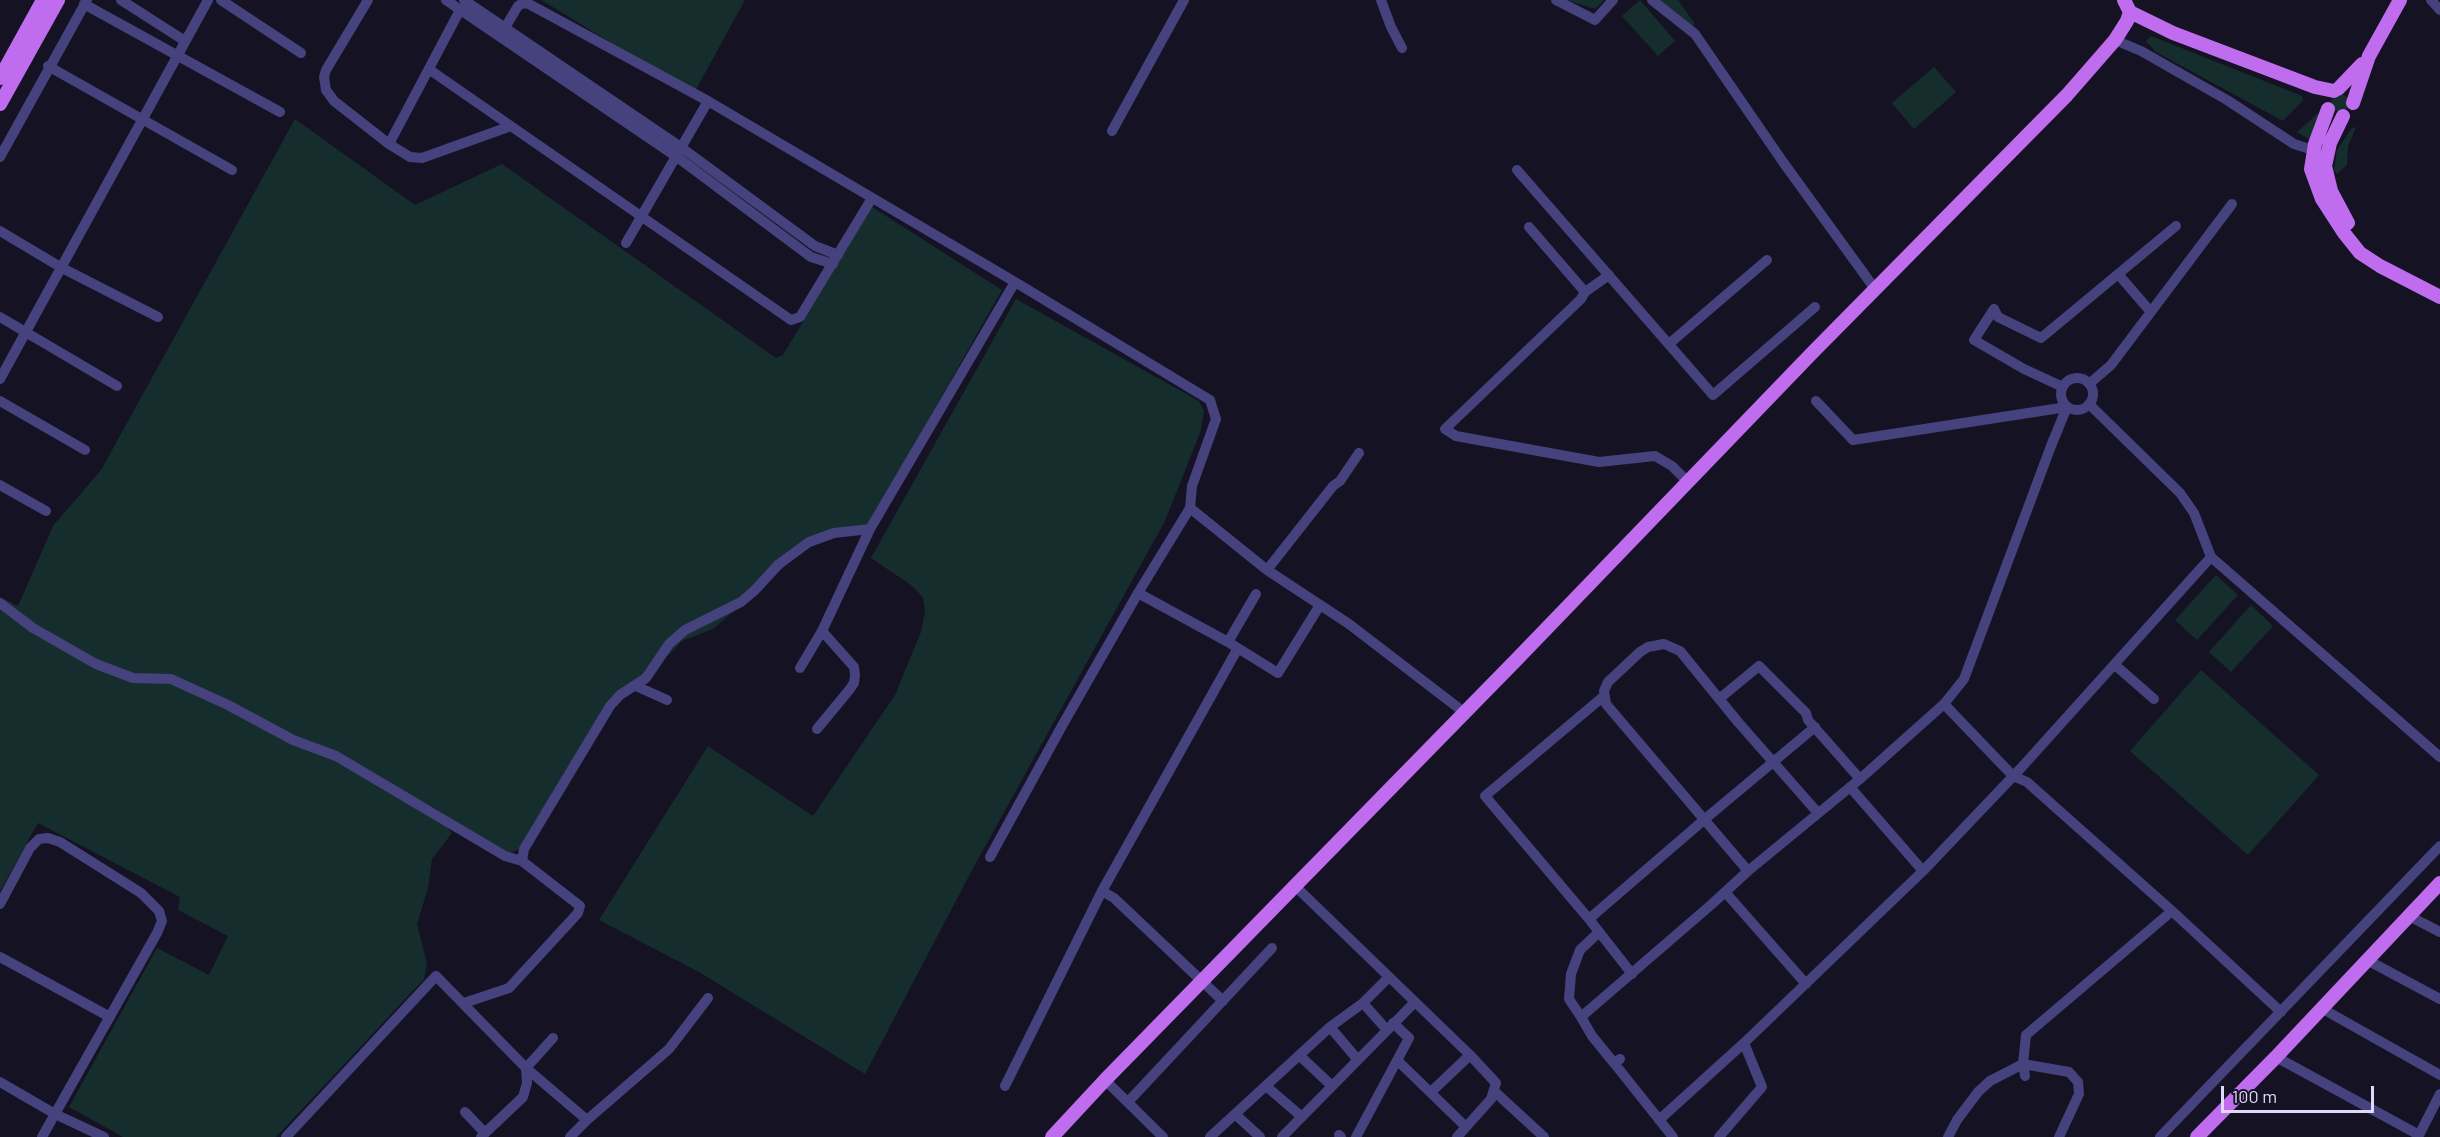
<!DOCTYPE html>
<html>
<head>
<meta charset="utf-8">
<style>
	body { margin:0 }
	#map { position:relative; width:2440px; height:1137px; overflow:hidden; background:#151224; font-family:Barlow,sans-serif }
	canvas { display:block }
	.scale { position:absolute; left:2221px; top:1086px; width:153px; height:27px; box-sizing:border-box; border:3px solid #ded9fb; border-top:0; padding-left:8px; font-size:18px; line-height:21px; white-space:nowrap; color:#ded9fb; -webkit-text-stroke:4px #151224; paint-order:stroke }
</style>
</head>
<body>
<div id="map">
<canvas width="2440" height="1137"></canvas>
<div class="scale">100 m</div>
</div>
<script>
const ctx = document.querySelector('canvas').getContext('2d');
ctx.lineJoin = 'round';
function paint(path, color) { ctx.fillStyle = color; ctx.fill(path, 'evenodd'); }
const toPath = rows => new Path2D(rows.map(r => 'M' + r).join(''));
function strokePath(path, color, width, dash) { ctx.strokeStyle = color; ctx.lineWidth = width; ctx.lineCap = dash ? 'butt' : 'round'; ctx.setLineDash(dash || []); ctx.stroke(path); }
paint(toPath([
	[541,0,745,0,694,93],
	[1567,0,1604,0,1595,9],
	[1640,0,1675,41,1658,56,1622,16],
	[1660,0,1678,0,1695,24,1693,26,1688,24],
	[2151,36,2302,96,2303,100,2283,121,2156,52,2146,41],
	[1934,67,1956,92,1914,129,1892,103],
	'2331 103a9 9 0 1 1 18 0a9 9 0 1 1-18 0Z',
	[2317,114,2321,114,2313,142,2297,132],
	[295,119,415,205,502,164,776,358,783,355,872,207,1002,290,868,526,815,540,713,629,682,641,670,654,628,687,520,849,507,854,426,803,452,833,432,859,428,888,417,924,427,964,424,979,276,1137,123,1137,69,1107,157,948,209,975,228,936,178,910,180,897,38,823,0,891,0,597,18,606,53,526,101,470],
	[2356,127,2348,146,2347,165,2337,174,2334,170,2337,150,2352,128],
	[1016,299,1199,401,1204,411,1201,430,1165,521,971,872,865,1074,699,972,599,920,708,746,813,816,895,695,921,632,925,611,923,597,911,585,871,558],
	[2216,575,2238,595,2197,640,2175,620],
	[2251,605,2273,626,2231,672,2209,652],
	[2201,670,2319,775,2248,855,2130,751]
]), '#152e2d');
strokePath(toPath([
	[121,0,185,41],
	[221,0,301,53],
	[368,0,326,70,324,77,326,90,334,101,389,144,410,157,422,158,511,126],
	[446,0,677,157,811,257,833,264],
	[464,0,682,148,815,246,838,255],
	[1381,0,1391,27,1402,48],
	[1556,0,1595,20,1613,0],
	[1652,0,1695,34,1783,162,1875,289],
	[2431,0,2440,10],
	[84,4,280,112],
	[500,36,518,6,523,3,529,4,708,101,1015,282,1210,400,1216,419,1192,486,1190,508,1267,570,1349,624,1465,713],
	[2115,40,2141,51,2227,100,2294,144,2313,150],
	[48,66,232,170],
	[430,70,791,320,800,317,872,198],
	[1112,131,1184,0],
	[389,144,460,10],
	[0,157,87,0],
	[1517,170,1713,395,1815,307],
	[1529,227,1585,292],
	[0,231,62,268,158,317],
	[626,243,708,101],
	[2118,274,2150,311],
	[1609,275,1585,292,1581,299,1445,429,1456,436,1599,462,1655,456,1672,466,1688,482],
	[0,317,117,386],
	[1670,343,1767,260],
	'2061 394a16 16 0 1 1 32 0a16 16 0 1 1-32 0Z',
	[0,379,208,0],
	[2089,384,2111,365,2232,204],
	[2063,387,2024,369,1974,340,1994,309,1998,317,2041,338,2176,226],
	[0,401,85,450],
	[1816,401,1853,440,2067,407],
	[0,485,46,511],
	[2211,557,2440,757],
	[1267,570,1333,486,1340,481,1359,453],
	[1138,593,1228,642,1278,673,1320,605],
	[0,603,33,628,96,664,133,678,171,679,228,705,293,740,336,756,505,856,522,861,524,849,610,706,620,695,646,678,669,644,685,630,741,602,754,591,779,564,809,542,834,533,870,529],
	[1228,642,1256,594],
	[2115,665,2154,699],
	[800,668,822,631,870,529,1015,282],
	[636,686,667,700],
	[1604,696,1485,796,1589,919,1632,974],
	[1719,699,1759,666,1806,713,1808,720,1860,779],
	[1944,704,2013,776,2027,782,2172,911,2281,1012],
	[817,729,850,689,854,683,855,675,854,667,822,631],
	[1850,787,1923,871],
	[990,857,1063,724,1138,593,1190,508],
	[1748,871,1606,704,1604,691,1608,682,1640,652,1648,647,1664,644,1680,651,1738,722,1818,813],
	[1295,886,1470,1055,1496,1083,1491,1099,1457,1137],
	[1102,891,1114,898,1223,1001],
	[1725,892,1806,984],
	[0,904,30,848,39,839,48,838,60,842,141,893,159,911,162,921,157,933,42,1137],
	[2409,916,2440,932],
	[1589,919,1705,819,1815,727],
	[0,957,110,1017],
	[2367,960,2440,999],
	[464,1003,509,988,578,913,580,906,522,861],
	[1363,1003,1388,978],
	[2321,1008,2440,1075],
	[1581,1017,1569,999,1571,974,1580,950,1599,932],
	[1330,1027,1358,1060],
	[1299,1055,1332,1086],
	[2276,1057,2419,1135],
	[1620,1059,1614,1063,1592,1036,1581,1017,1712,904,1748,871,1860,779,1944,704,1964,679,2051,446,2067,407],
	[1398,1061,1466,1127],
	[1614,1063,1673,1137],
	[2025,1076,2023,1064,2069,1072,2078,1082,2079,1094,2059,1137],
	[1105,1080,1163,1137],
	[0,1082,55,1114,104,1137],
	[1005,1086,1102,891,1238,648],
	[1266,1086,1302,1117],
	[1494,1091,1544,1137],
	[1431,1092,1470,1055],
	[1128,1102,1272,948],
	[465,1112,485,1133,481,1137],
	[1235,1114,1260,1137],
	[1659,1120,1744,1043,1923,871,2021,768,2211,557,2194,513,2180,493,2089,404],
	[485,1133,523,1097,527,1083,526,1068,553,1038],
	[1339,1135,1341,1137],
	[286,1137,436,976,526,1068,587,1120,669,1049,708,998],
	[570,1137,587,1120],
	[1210,1137,1330,1027,1363,1003,1387,1030],
	[1282,1137,1415,1002],
	[1356,1137,1409,1038,1393,1023],
	[1719,1137,1762,1087,1744,1043],
	[1948,1137,1957,1120,1978,1092,1990,1081,2023,1064,2026,1035,2172,911],
	[2160,1137,2440,846],
	[2418,1137,2440,1094]
]), '#45427e', 10);
strokePath(toPath([
	[2130,12,2173,33,2315,87,2334,91],
	[0,78,43,0],
	[2338,89,2362,64],
	[2353,103,2369,56,2400,0],
	[0,104,58,0],
	[2328,109,2315,144,2311,169,2322,199,2344,233,2360,253,2380,266,2440,297],
	[2343,116,2330,143,2325,166,2331,191,2348,223],
	[1052,1137,1105,1080,1520,656,1813,352,2067,95,2115,40,2127,21,2130,12,2124,0],
	[2197,1137,2276,1057,2440,883]
]), '#bf6dee', 14);
</script>
</body>
</html>
